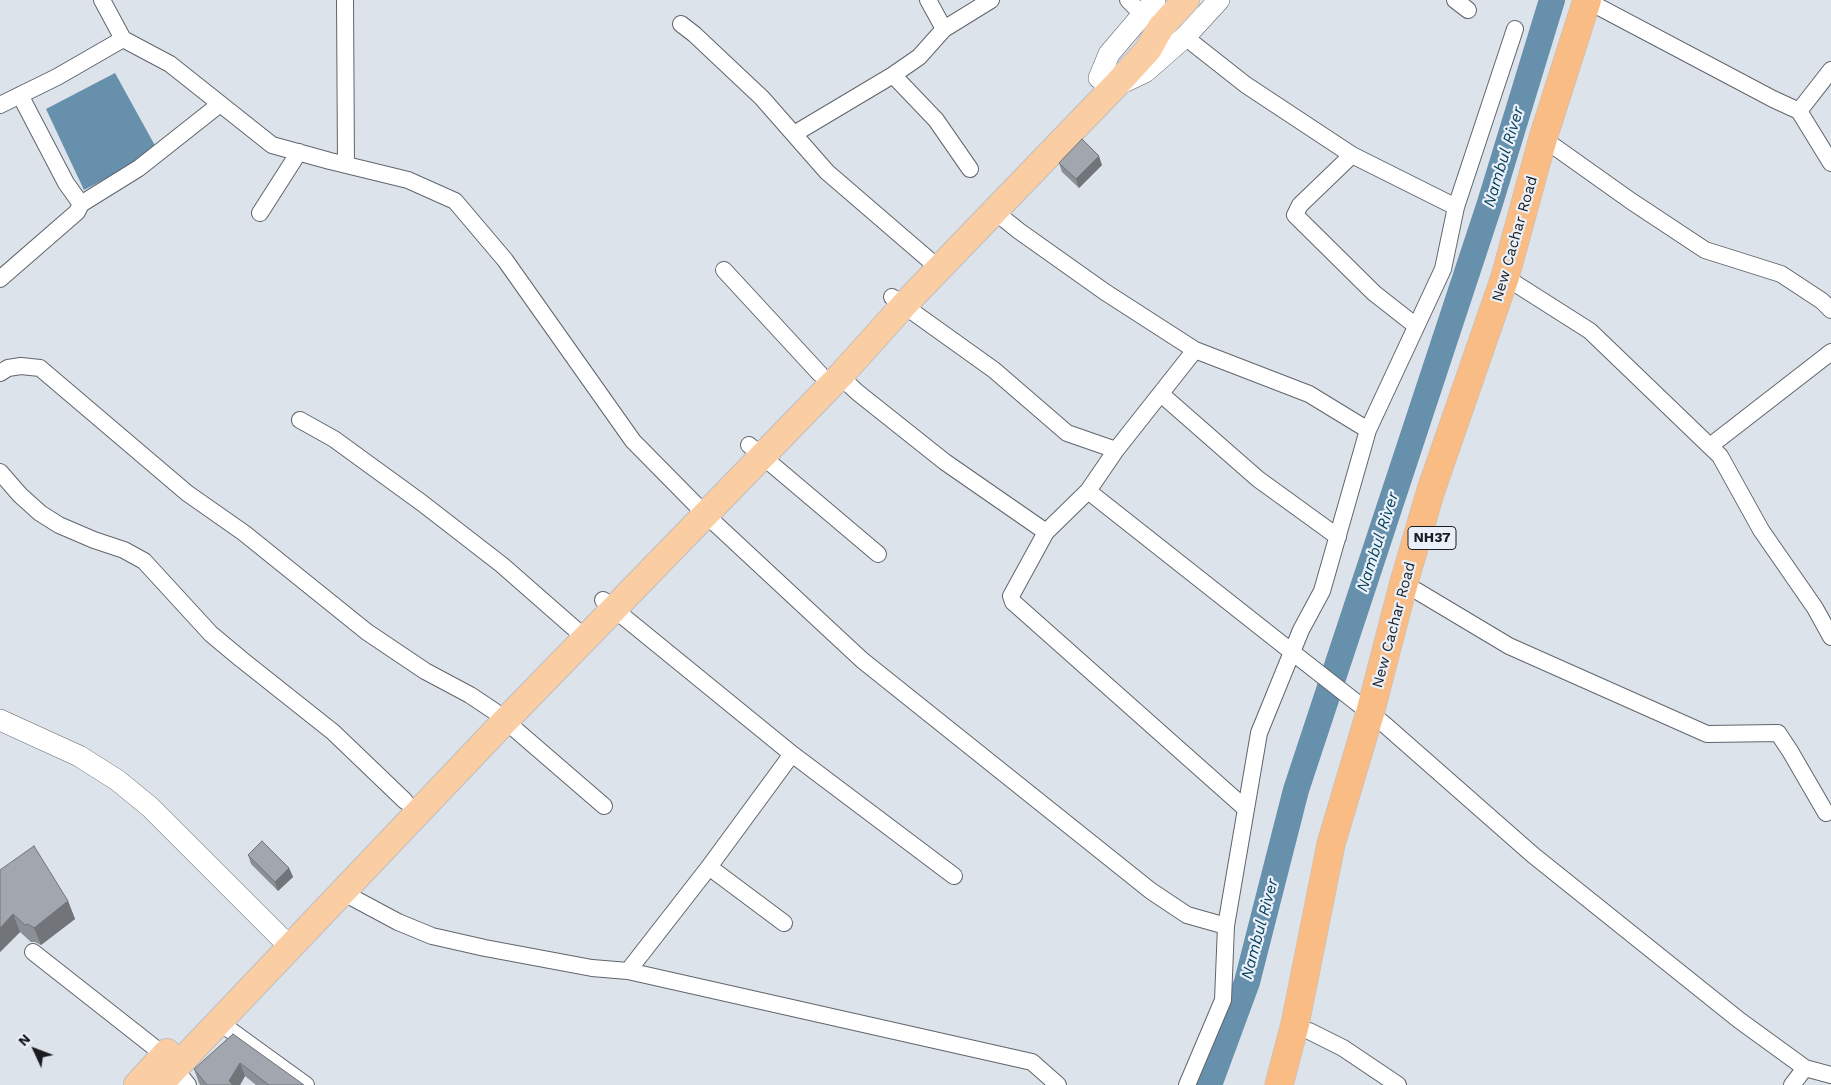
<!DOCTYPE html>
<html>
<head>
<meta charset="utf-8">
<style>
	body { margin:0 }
	#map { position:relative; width:1831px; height:1085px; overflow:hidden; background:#dde3eb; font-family:"Work Sans",sans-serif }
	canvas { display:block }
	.north { position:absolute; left:10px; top:1025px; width:50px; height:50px; -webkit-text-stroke:4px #eaf0f9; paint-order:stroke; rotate:313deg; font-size:14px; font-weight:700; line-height:20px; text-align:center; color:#1a1c1f }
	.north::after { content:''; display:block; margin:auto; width:18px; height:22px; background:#1a1c1f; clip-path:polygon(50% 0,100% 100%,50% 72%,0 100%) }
</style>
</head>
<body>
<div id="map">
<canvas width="1831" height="1085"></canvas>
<div class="north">N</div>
</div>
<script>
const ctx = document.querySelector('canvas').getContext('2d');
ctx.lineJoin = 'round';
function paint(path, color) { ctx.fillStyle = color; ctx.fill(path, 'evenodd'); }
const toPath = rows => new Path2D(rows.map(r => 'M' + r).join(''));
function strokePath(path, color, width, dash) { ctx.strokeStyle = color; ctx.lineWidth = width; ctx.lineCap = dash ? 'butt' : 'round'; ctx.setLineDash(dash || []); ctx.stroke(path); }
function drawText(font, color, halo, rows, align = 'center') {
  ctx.font = font + ' "Work Sans",sans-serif'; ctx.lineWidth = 4.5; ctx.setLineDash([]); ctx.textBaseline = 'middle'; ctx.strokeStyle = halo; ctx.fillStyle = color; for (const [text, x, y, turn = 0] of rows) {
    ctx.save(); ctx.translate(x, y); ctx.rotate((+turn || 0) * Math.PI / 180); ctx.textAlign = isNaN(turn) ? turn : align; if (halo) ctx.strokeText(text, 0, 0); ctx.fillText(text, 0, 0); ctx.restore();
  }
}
paint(toPath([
	[115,73,158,151,84,190,46,109]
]), '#6690ab');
strokePath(toPath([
	[1209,1085,1247,982,1296,790,1490,203,1552,0]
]), '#6690ab', 26);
const minor = toPath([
	[102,0,123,39,170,64,272,145,330,161,408,180,455,201,505,260,633,441,705,514,862,660,1151,891,1187,915,1226,926],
	[345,0,346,165],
	[928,0,944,29],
	[1128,0,1142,14],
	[1455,0,1468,10],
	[1599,7,1773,99,1799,111,1831,163],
	[681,24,694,34,762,98,827,172,928,259],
	[1185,37,1246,85,1352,155,1456,207,1443,269,1368,430],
	[893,75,936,120,970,169],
	[20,95,66,183,81,204],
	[0,105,57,77,123,39],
	[1799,111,1831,70],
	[794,134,893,75,919,57,944,29,991,0],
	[1555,147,1631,201,1705,250,1781,274,1822,301,1831,310],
	[1352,155,1300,205,1295,215,1374,293,1416,326],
	[1456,207,1515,29],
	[260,213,299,152],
	[724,270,820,374],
	[1505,277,1590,331,1720,456,1761,530,1815,608,1831,637],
	[0,279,77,212,81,204,139,168,220,104],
	[892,297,994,370,1067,433,1116,450,1195,350,1105,292,1019,231,994,211],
	[1195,350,1309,394,1368,430,1322,591,1301,630,1292,652,1384,724,1533,855,1739,1020,1805,1068,1831,1075],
	[0,373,8,368,21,366,40,368,187,493,244,533,367,632,425,671,470,695,494,711,604,806],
	[840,376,857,392,945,462,1046,532,1088,491,1292,652,1259,733,1226,926,1223,1000,1187,1085],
	[1161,394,1258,479,1338,537],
	[300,420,334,439,422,503,502,565,575,629],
	[749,445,878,554],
	[1710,446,1831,352],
	[0,472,20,495,40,513,59,525,94,540,124,550,144,561,211,634,241,659,333,732,405,801],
	[1088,491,1116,450],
	[1046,532,1011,596,1013,602,1246,809],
	[1417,591,1509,646,1707,734,1778,733,1790,751,1826,813],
	[603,600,792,754],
	[709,867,784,923],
	[342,892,398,922,432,936,485,948,592,968,628,971,1032,1062,1058,1085],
	[33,952,164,1055],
	[628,971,709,867,792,754,954,876],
	[219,1022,306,1085],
	[1309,1031,1343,1048,1398,1085],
	[175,1069,188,1085],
	[1792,1085,1805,1068]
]);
const tertiary = toPath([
	[1099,78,1109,54,1155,0],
	[1124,82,1145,72,1185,37,1219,0],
	[0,720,79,756,117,780,150,807,290,947]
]);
const primary = toPath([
	[137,1085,167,1052],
	[159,1085,505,721,840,376,904,305,1115,86,1148,50,1161,27,1186,0]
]);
const trunk = toPath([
	[1279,1085,1295,1024,1331,844,1370,713,1404,582,1431,490,1505,277,1543,138,1587,0]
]);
strokePath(minor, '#60656d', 18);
strokePath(tertiary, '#60656d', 22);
strokePath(primary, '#bfbfc0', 28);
strokePath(trunk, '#bfbfc0', 29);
strokePath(minor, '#fff', 16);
strokePath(tertiary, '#fff', 21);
strokePath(primary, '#facda3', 26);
strokePath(trunk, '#f8bc84', 28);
paint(toPath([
	[1059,163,1102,165,1079,188,1062,172],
	[248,855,289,868,293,877,278,891,251,864],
	[0,870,68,901,75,919,41,945,35,942,31,942,20,932,0,952],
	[233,1034,304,1085,256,1085,245,1076,240,1085,200,1085,199,1083,194,1069]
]), '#8b9096');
paint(toPath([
	[1099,156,1102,165,1079,188,1076,179],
	[289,868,293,877,278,891,275,882],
	[68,901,75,919,41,945,34,928],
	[13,914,20,932,0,952,0,928],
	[240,1063,245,1076,240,1085,231,1085,229,1081]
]), '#71757a');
const building = toPath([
	[1082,139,1099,156,1076,179,1059,163,1082,139],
	[262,841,289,868,275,882,248,855,262,841],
	[34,846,68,901,34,928,28,924,25,925,13,914,0,928,0,870,34,846],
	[233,1034,304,1085,269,1085,240,1063,229,1081,233,1085,207,1085,194,1069,233,1034]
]);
paint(building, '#a2a7af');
strokePath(building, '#71757a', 1);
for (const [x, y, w] of [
	[1432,538,48]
]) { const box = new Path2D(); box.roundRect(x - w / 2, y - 11.5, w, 23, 4); ctx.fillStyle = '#eaf0f9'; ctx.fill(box); strokePath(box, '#1a1c1f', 1); }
drawText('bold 14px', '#1a1c1f', null, [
	["NH37",1432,538]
]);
drawText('15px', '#1a1c1f', '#eaf0f9', [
	["New Cachar Road",1515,239,-74],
	["New Cachar Road",1394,625,-75]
]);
drawText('italic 16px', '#033f5a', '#eaf0f9', [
	["Nambul River",1504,157,-73],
	["Nambul River",1378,542,-72],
	["Nambul River",1260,929,-75]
]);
</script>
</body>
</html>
